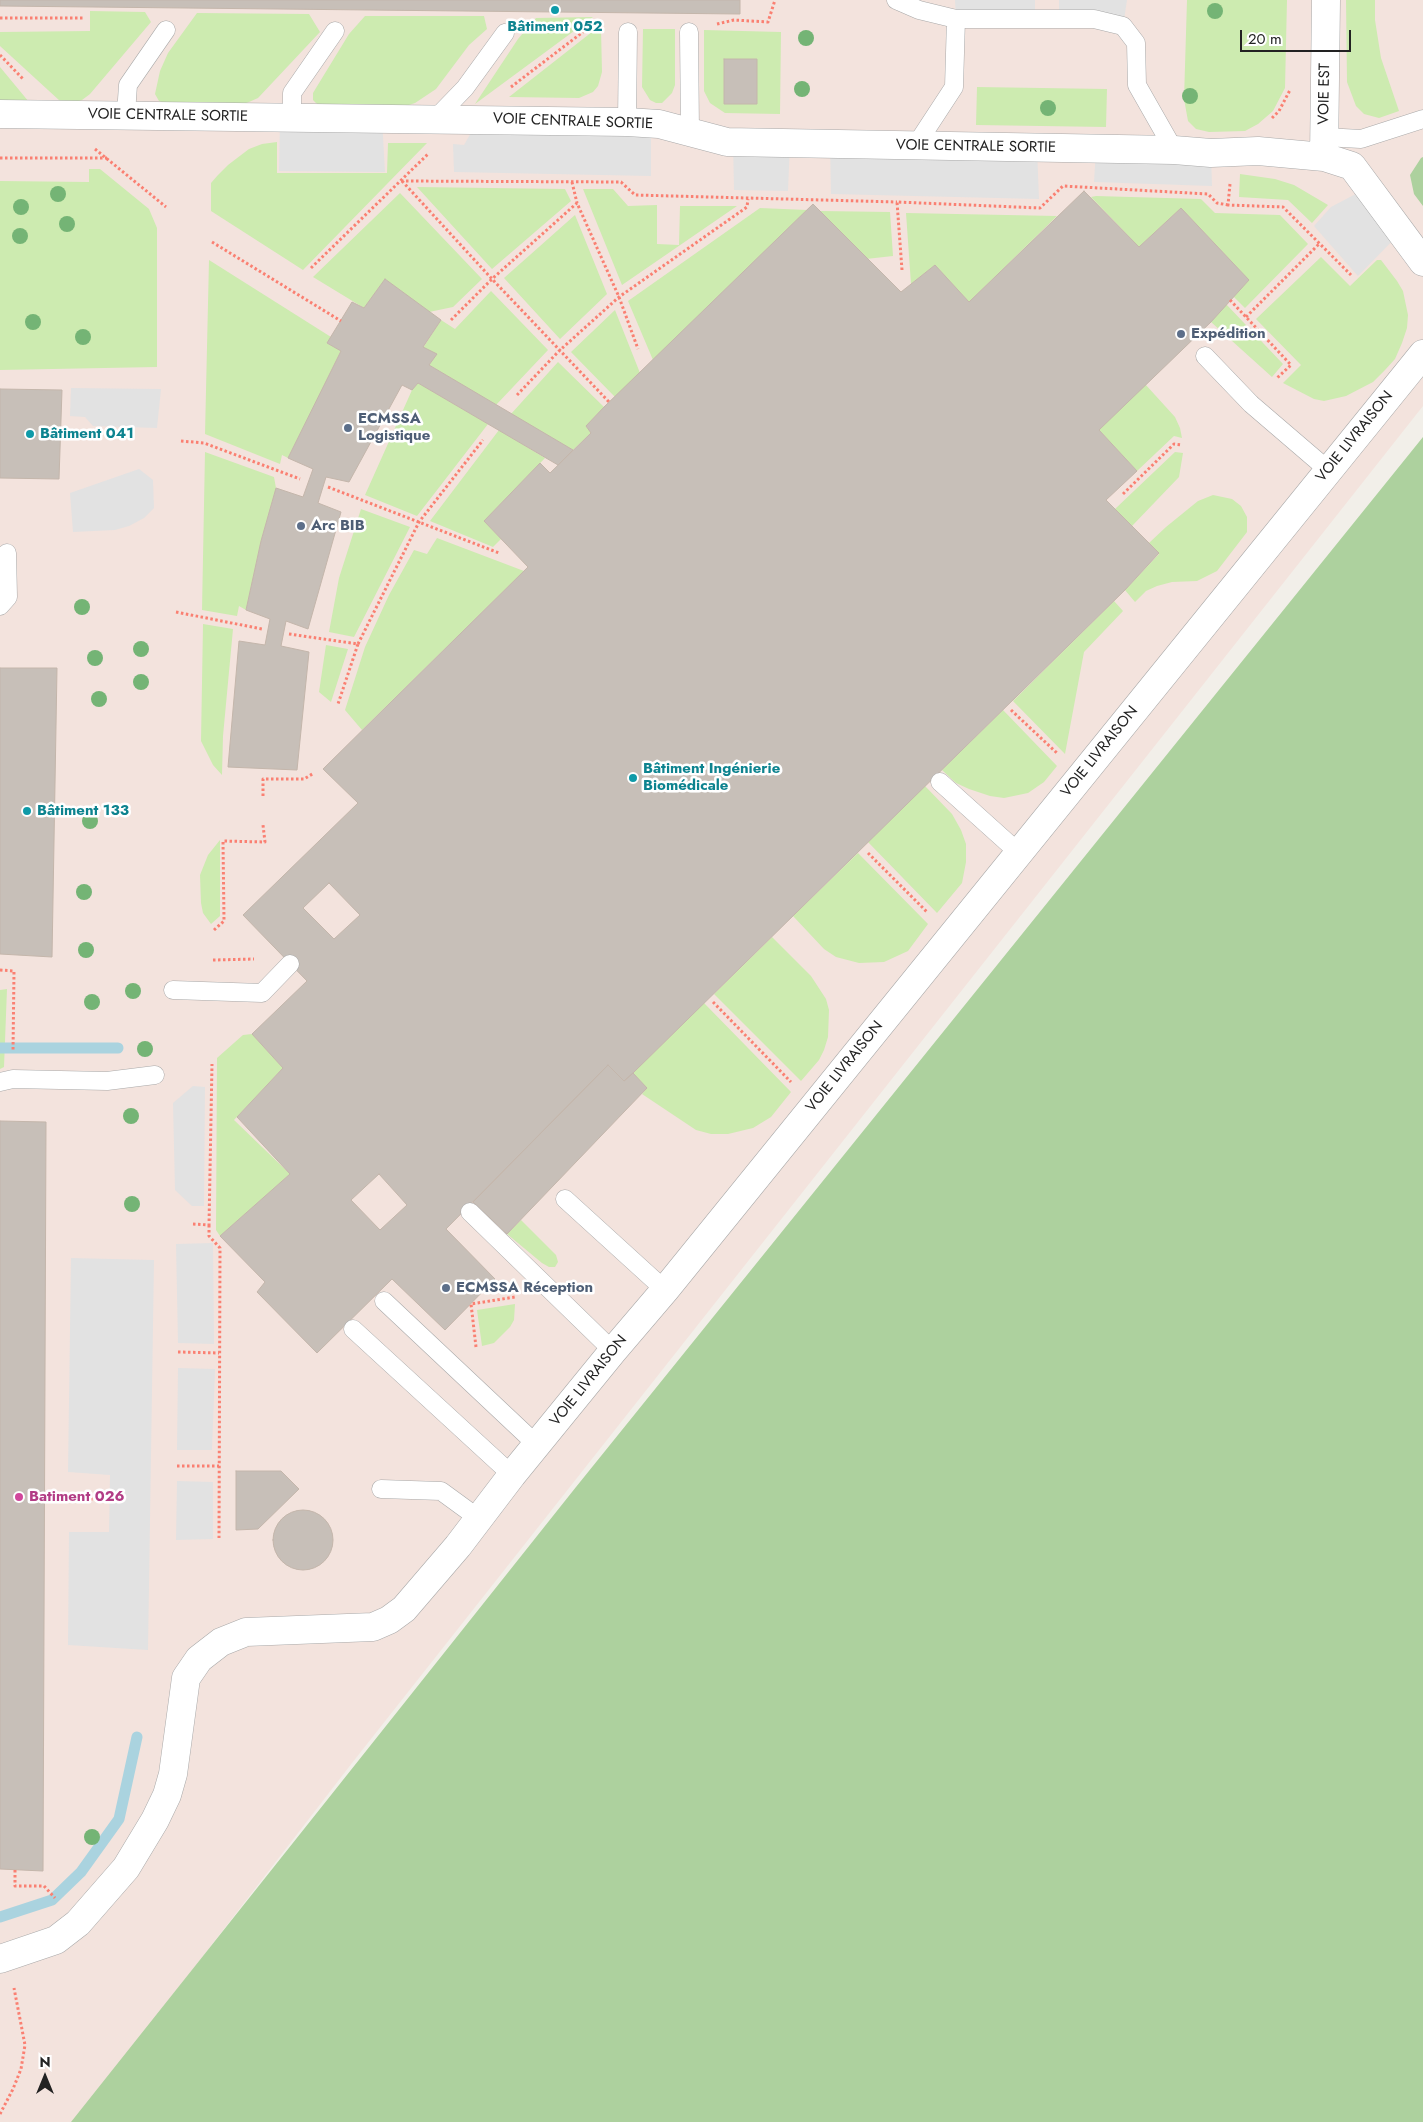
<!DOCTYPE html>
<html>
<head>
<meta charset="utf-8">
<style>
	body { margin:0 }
	#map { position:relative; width:1423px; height:2122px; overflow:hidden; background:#f2efe9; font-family:Jost,sans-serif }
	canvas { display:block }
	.north { position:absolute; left:20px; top:2052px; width:50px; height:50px; -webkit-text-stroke:4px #fff; paint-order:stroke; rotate:0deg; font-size:14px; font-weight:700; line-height:20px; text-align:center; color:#222 }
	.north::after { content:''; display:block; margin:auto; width:18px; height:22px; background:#222; clip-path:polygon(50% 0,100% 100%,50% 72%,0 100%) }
	.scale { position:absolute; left:1240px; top:30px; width:111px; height:22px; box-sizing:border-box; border:2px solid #222; border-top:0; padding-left:6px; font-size:15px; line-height:18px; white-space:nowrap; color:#222; -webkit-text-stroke:4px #fff; paint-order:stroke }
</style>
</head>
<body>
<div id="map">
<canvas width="1423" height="2122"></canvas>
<div class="north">N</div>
<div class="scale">20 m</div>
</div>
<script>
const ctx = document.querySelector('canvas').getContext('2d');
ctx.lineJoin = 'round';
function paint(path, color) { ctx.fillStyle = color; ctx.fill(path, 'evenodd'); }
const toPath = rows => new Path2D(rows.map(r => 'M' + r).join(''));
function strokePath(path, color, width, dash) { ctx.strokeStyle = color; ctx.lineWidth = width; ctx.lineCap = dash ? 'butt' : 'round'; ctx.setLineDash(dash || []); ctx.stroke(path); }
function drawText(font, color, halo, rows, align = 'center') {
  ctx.font = font + ' Jost,sans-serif'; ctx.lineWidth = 5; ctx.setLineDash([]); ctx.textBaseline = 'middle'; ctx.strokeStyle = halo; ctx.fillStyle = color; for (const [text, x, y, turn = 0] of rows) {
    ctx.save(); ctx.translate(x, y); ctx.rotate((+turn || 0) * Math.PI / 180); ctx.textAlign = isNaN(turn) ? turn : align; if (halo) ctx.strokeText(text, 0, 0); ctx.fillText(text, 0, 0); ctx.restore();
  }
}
paint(toPath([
	[0,0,1423,0,1423,406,352,1763,75,2122,0,2122]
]), '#f3e3dd');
paint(toPath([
	[1187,0,1287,0,1285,88,1273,111,1258,124,1245,131,1209,132,1196,129,1188,121,1184,99],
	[1346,0,1375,0,1375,20,1381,58,1399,111,1379,118,1364,114,1356,106,1347,82],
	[90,11,145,12,151,22,90,94,82,100,76,102,60,101,0,46,0,32,90,31],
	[197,13,309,14,320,32,258,98,249,102,240,105,164,103,159,101,155,94,160,71,168,53],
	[365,16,484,16,487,29,469,45,436,89,415,103,406,106,321,106,316,103,313,100,313,93,316,88,349,34],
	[593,17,475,104,518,39,536,18],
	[597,28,601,29,602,72,598,86,593,92,579,98,509,97],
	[643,29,675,29,675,85,672,93,662,103,656,103,650,100,642,87],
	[704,30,781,32,780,114,725,113,710,103,704,91],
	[0,67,29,102,0,102],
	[977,87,1107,89,1106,127,976,125],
	[277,142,277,173,387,173,388,143,427,143,303,270,211,211,211,183,218,175,228,165,249,149,262,144],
	[89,169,100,169,149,209,157,228,157,367,0,370,0,181,89,182],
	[1240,174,1275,179,1294,185,1328,205,1312,223,1288,200,1239,197],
	[417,187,565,189,571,201,492,269],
	[583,189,613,189,628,206,657,205,657,244,679,245,680,206,737,206,622,285],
	[400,193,482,279,453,307,429,312,385,279,364,308,313,277],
	[1096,196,1201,199,1215,213,1280,215,1308,244,1245,308,1233,296,1249,280,1181,208,1139,247,1091,197],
	[760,208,807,210,653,360,628,301],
	[820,211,890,212,893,256,866,259],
	[906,213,1057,216,969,302,935,265,911,284],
	[575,215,607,294,560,339,504,278],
	[1321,257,1350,286,1377,260,1381,260,1397,281,1403,291,1408,315,1407,328,1402,343,1395,359,1385,370,1373,382,1346,396,1324,401,1314,399,1283,383,1301,365,1256,319],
	[209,260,331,337,327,343,341,351,288,458,282,455,280,464,205,434],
	[491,291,548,350,496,405,429,365,436,354,423,348,441,320,455,329],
	[1226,304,1283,364,1272,377,1211,322],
	[615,310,640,373,615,397,571,352],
	[558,362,604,407,586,426,591,433,573,450,511,414],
	[418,383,488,424,417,516,365,495,412,390],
	[1145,384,1175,417,1180,428,1182,438,1174,436,1137,471,1099,430],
	[499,430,545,458,484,521,501,539,493,547,430,521],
	[205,452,274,477,276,488,261,541,246,610,239,606,237,616,202,610],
	[1175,452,1183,453,1179,477,1132,526,1115,509],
	[1213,495,1232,499,1241,506,1247,517,1247,532,1217,571,1197,581,1172,582,1157,586,1146,591,1135,602,1125,590,1159,554,1149,543,1166,527,1198,501],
	[361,509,410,527,354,637,329,632,339,578],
	[437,538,524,571,362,730,345,710,365,647,389,595,414,550,427,554],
	[1114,601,1123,611,1084,652,1065,754,1013,701],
	[203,624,233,629,223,736,222,775,213,765,201,741],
	[326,645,348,649,331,702,319,692],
	[1003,710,1057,766,1044,782,1028,793,1004,798,990,796,969,789,956,783,942,770],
	[925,786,952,814,961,830,966,844,966,862,962,883,937,913,868,842],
	[220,840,220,916,211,924,203,913,201,903,200,875,208,855],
	[858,853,928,924,908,951,884,962,859,963,836,957,824,949,793,916],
	[772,937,811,976,826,999,829,1010,828,1037,824,1050,819,1060,801,1081,714,994],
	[7,989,4,1067,0,1069,0,990],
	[704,1003,791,1092,771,1117,753,1128,728,1134,711,1134,696,1130,642,1094,647,1088,633,1073],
	[252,1034,283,1068,234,1120,290,1174,220,1236,216,1230,217,1058,243,1035],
	[521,1220,556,1255,558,1262,555,1267,549,1267,542,1263,507,1234],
	[515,1304,514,1320,510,1327,494,1343,482,1346,477,1310]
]), '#cdebb0');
paint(toPath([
	[1423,157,1423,206,1414,194,1410,175,1421,158],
	[1423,437,1423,2122,71,2122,576,1487]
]), '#add19e');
paint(toPath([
	[955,0,1035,0,1035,19,956,19],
	[1059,0,1127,0,1123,26,1059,19],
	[280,118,382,119,385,172,279,171],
	[479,119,651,123,651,176,454,172,453,144,464,145],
	[733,142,790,143,788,191,734,190],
	[830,143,1037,148,1039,199,831,194],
	[1096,149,1211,153,1212,186,1094,182],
	[1367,188,1400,233,1358,276,1314,226,1331,207],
	[71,388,161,389,157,428,93,426,85,417,70,416],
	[139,469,153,480,154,508,144,518,129,526,115,530,73,532,70,493],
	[193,1086,205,1087,204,1206,192,1206,175,1190,173,1103],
	[213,1243,214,1344,178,1343,176,1244],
	[71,1258,154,1260,148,1650,68,1645,69,1532,109,1532,110,1475,68,1472],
	[178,1368,215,1369,212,1450,177,1450],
	[177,1481,213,1482,213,1539,176,1540]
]), '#e2e2e2');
strokePath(toPath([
	[0,1048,118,1048],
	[0,1917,52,1900,81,1872,119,1819,137,1737]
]), '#aad3df', 11);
const building = toPath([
	[0,0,740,0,740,14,0,6,0,0],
	[724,59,757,59,757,104,724,104,724,59],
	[1084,191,1139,247,1181,208,1249,280,1211,322,1099,430,1137,471,1106,500,1159,553,1125,590,633,1073,624,1081,608,1065,446,1229,495,1279,445,1330,392,1279,317,1353,257,1292,265,1282,220,1236,290,1174,237,1117,283,1068,252,1034,307,981,243,915,358,803,323,769,528,567,484,521,540,463,550,473,591,433,586,426,604,407,813,204,901,292,935,265,969,302,1084,191],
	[329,883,360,915,334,939,303,908,329,883],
	[379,1174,407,1205,380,1230,351,1200,379,1174],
	[385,279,441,320,423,347,437,354,429,365,573,450,558,465,418,383,412,390,402,385,349,482,326,477,318,503,341,512,308,629,286,621,281,646,309,652,297,770,228,767,239,641,265,645,270,619,246,610,261,541,276,488,303,497,313,469,288,458,341,351,327,343,352,302,364,308,385,279],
	[0,389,62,390,59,479,0,478,0,389],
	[0,668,57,668,52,957,0,954,0,668],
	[608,1065,624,1081,633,1073,647,1088,507,1234,473,1202,608,1065],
	[0,1121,46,1122,43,1871,0,1869,0,1121],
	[236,1471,281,1471,299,1489,258,1529,236,1530,236,1471],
	'273 1540a30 30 0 1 1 60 0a30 30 0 1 1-60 0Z'
]);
paint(building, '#c7bfb8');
strokePath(building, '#c4b6ab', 1);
const lane = toPath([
	[896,0,919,10,956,19],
	[689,32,690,132],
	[126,114,128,85,166,30],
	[292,118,292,93,335,31],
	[436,118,465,88,505,33],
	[627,122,628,32],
	[1324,137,1361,139,1423,119],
	[916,145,954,87,956,19,1094,19,1123,26,1136,43,1137,85,1174,150],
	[1205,356,1251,404,1328,470],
	[0,606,8,597,7,553],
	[940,782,1019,853],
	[173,990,262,993,290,964],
	[0,1082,13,1079,107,1081,155,1075],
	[565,1199,665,1290],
	[470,1212,613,1351],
	[384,1301,537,1445],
	[353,1329,512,1475],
	[381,1489,441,1491,478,1518]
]);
const street = toPath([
	[0,114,627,122,659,124,727,142,1174,150,1211,153,1258,151,1324,157,1352,166,1423,262],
	[1324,157,1326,0],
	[0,1959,56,1940,78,1923,126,1868,155,1820,167,1795,173,1774,186,1678,199,1659,221,1642,246,1632,373,1627,389,1620,404,1609,458,1546,512,1475,613,1351,665,1290,1423,354]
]);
strokePath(lane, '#a9a9a9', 19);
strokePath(street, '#a9a9a9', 29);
strokePath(toPath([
	[0,18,84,18],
	[717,24,734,20,768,22,775,0],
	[0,55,24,80],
	[511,87,596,22,603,22],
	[1272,118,1279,111,1290,90],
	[95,149,166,207],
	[0,158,107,158],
	[401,181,621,182,635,195,897,202],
	[402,181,492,279,610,403],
	[572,182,577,203],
	[1230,184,1228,205,1283,207,1351,275],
	[212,242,341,321],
	[311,268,429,153],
	[902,270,897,202,1040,208,1063,186,1208,194,1217,203,1228,205],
	[1230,300,1291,365,1277,378],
	[1246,317,1319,244],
	[451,320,492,279,577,203,619,297,638,349],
	[517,395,559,351,619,297,747,207,748,199],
	[181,441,204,443,300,479],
	[328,487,499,553],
	[1123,494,1174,444,1182,445],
	[176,612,262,629],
	[289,634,358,644,338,704],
	[358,644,419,522,483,440],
	[1011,710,1058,754],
	[263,796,263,779,304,779,314,773],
	[868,853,928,913],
	[214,930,224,921,223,841,265,842,263,825],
	[213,960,254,959],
	[0,970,14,971,13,1051],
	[713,1002,791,1082],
	[193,1224,209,1225,212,1064],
	[209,1225,209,1236,220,1248,219,1538],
	[476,1347,471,1304,515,1297],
	[178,1352,219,1353],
	[177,1466,219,1466],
	[45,1499,110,1499],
	[15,1870,15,1886,44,1886,55,1898],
	[0,2114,13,2089,21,2069,25,2045,14,1988]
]), '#fa8072', 3, [2.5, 2.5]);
strokePath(lane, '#fff', 18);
strokePath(street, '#fff', 28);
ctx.fillStyle = '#74b475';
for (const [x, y] of [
	[1215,11],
	[806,38],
	[802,89],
	[1190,96],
	[1048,108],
	[58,194],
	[21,207],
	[67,224],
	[20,236],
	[33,322],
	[83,337],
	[82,607],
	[141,649],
	[95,658],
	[141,682],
	[99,699],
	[90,821],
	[84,892],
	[86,950],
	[133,991],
	[92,1002],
	[145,1049],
	[131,1116],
	[132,1204],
	[92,1837]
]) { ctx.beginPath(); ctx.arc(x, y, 8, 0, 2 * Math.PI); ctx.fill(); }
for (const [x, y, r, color] of [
	[555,10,5,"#0f9aa8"],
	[1181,334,5,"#5c6f8a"],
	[348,428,5,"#5c6f8a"],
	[30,434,5,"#0f9aa8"],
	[301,526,5,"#5c6f8a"],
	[633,778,5,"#0f9aa8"],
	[27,811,5,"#0f9aa8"],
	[446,1288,5,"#5c6f8a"],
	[19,1497,5,"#d1479c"]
]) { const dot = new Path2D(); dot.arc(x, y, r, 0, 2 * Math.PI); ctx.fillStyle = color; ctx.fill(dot); strokePath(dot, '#fff', 2); }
drawText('bold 15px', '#0d838f', '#fff', [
	["Bâtiment 052",555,27,"center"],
	["Bâtiment 041",40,434],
	["Bâtiment Ingénierie",643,769],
	["Biomédicale",643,786],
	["Bâtiment 133",37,811]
], 'left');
drawText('15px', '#222', '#fff', [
	["VOIE EST",1325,94,-89],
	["VOIE CENTRALE SORTIE",168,116,1],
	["VOIE CENTRALE SORTIE",573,122,2],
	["VOIE CENTRALE SORTIE",976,147,1],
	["VOIE LIVRAISON",1355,437,-51],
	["VOIE LIVRAISON",1100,752,-51],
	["VOIE LIVRAISON",845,1067,-51],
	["VOIE LIVRAISON",589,1381,-51]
]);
drawText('bold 15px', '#4e5e75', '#fff', [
	["Expédition",1191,334],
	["ECMSSA",358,419],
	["Logistique",358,436],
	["Arc BIB",311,526],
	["ECMSSA Réception",456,1288]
], 'left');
drawText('bold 15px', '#b23c85', '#fff', [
	["Batiment 026",29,1497]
], 'left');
</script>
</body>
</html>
